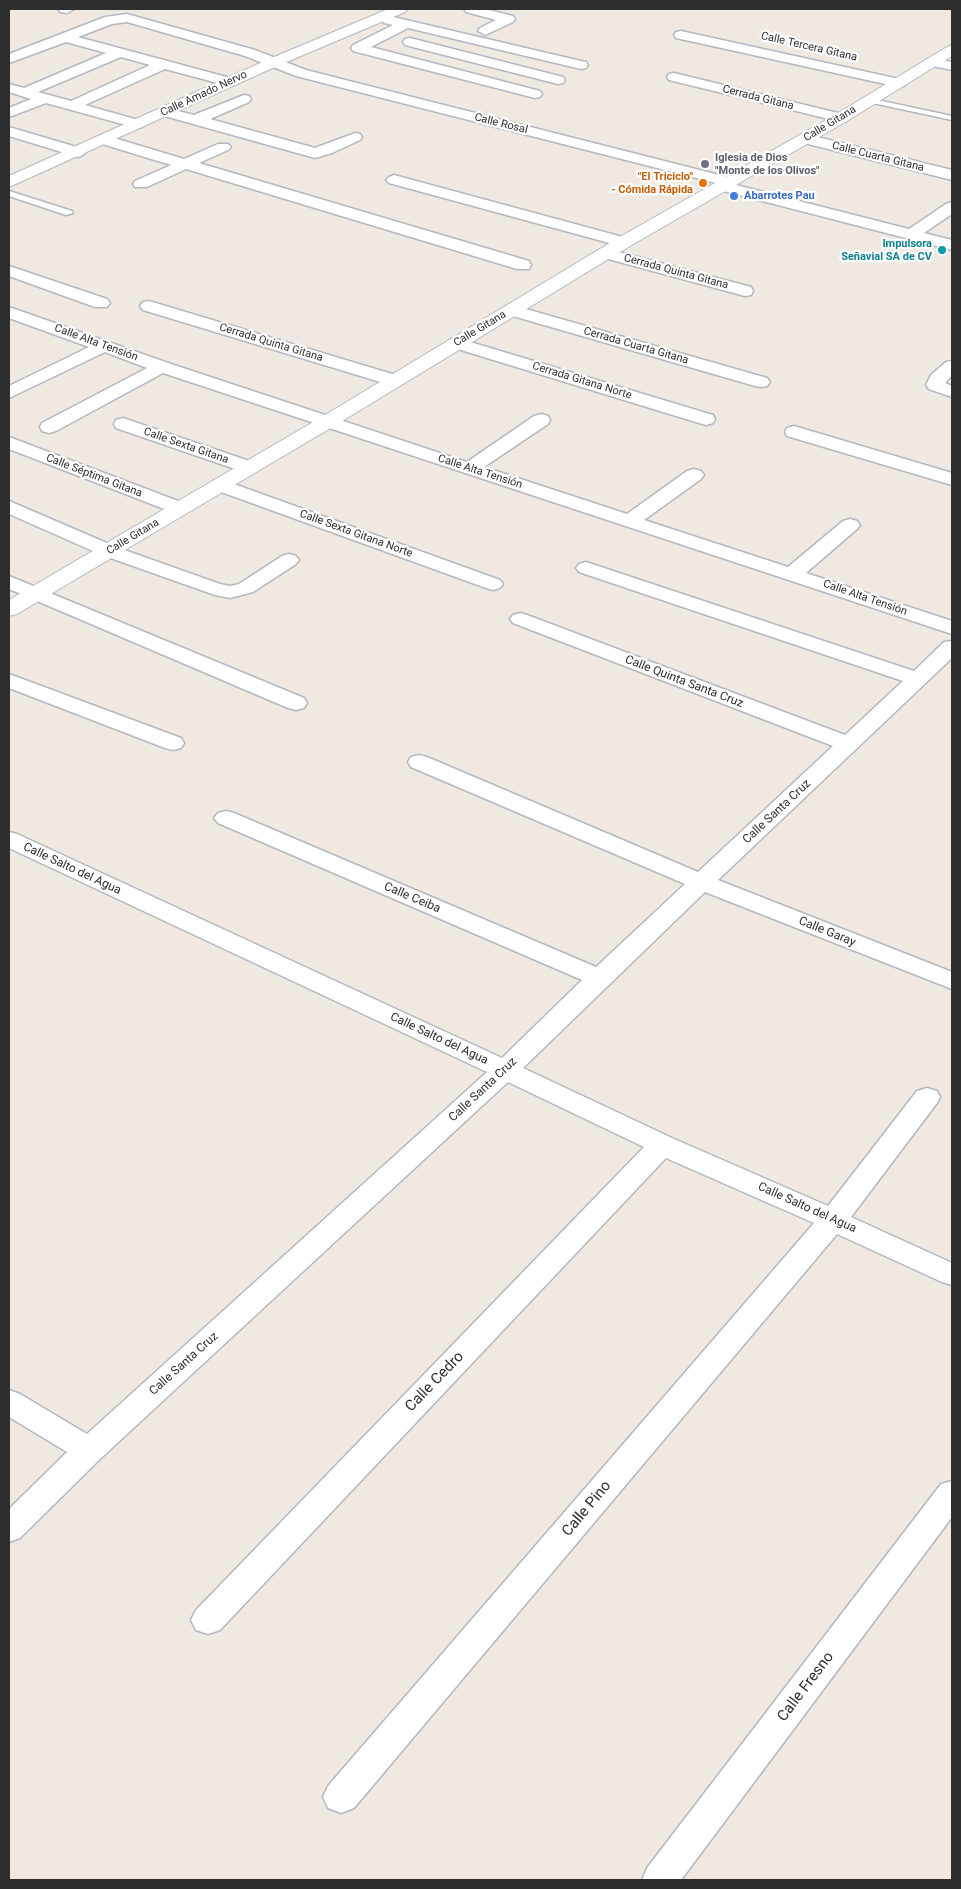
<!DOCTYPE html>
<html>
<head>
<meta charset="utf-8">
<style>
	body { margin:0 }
	#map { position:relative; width:961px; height:1889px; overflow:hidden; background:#efe9e1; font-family:Roboto,sans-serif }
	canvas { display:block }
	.frame { position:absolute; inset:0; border:10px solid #2e2e2e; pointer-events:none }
</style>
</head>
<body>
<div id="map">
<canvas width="961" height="1889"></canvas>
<div class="frame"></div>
</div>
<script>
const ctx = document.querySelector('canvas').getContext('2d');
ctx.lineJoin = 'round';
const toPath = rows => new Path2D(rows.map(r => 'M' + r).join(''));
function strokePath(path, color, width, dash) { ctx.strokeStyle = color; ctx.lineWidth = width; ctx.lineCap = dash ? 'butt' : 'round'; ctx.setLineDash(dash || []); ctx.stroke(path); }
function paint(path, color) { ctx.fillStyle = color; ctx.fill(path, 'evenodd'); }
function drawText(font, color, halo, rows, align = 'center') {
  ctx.font = font + ' Roboto,sans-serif'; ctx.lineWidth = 4.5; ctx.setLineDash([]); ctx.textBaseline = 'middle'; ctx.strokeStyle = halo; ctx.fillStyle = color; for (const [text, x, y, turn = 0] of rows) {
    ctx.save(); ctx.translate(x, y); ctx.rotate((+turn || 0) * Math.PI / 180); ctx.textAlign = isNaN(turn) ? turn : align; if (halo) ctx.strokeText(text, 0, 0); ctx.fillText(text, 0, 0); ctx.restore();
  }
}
const lane = toPath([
	[868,98,952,116,952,120,868,102,868,98],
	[9,191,72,211,73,213,66,215,9,196,9,191]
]);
const street = toPath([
	[58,9,74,9,67,13,60,12,58,9],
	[464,9,485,9,513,16,515,19,513,22,485,35,478,31,480,28,496,20,466,12,464,9],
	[127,14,255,50,306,70,735,179,738,182,736,185,909,229,946,204,952,202,952,214,924,233,952,240,952,250,716,189,714,186,716,183,296,76,245,56,127,22,112,24,78,37,234,79,236,82,234,85,229,86,165,69,85,105,142,121,144,124,142,127,137,128,46,103,9,117,9,108,31,99,9,92,9,84,24,88,106,53,66,42,9,63,9,54,105,17,127,14],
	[121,57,150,65,71,101,38,92,121,57],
	[389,16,581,61,586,62,588,65,586,68,581,69,408,28,371,47,540,91,542,94,540,97,535,98,353,51,351,48,353,45,393,25,384,23,382,20,389,16],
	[681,31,899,79,904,80,906,83,904,86,899,87,676,38,674,35,676,32,681,31],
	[410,38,563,77,565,80,563,83,558,84,405,45,403,42,405,39,410,38],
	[933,58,952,62,952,70,928,65,926,62,928,59,933,58],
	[674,73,846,115,848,118,846,121,841,122,669,80,667,77,669,74,674,73],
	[244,95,249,96,251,99,249,102,210,119,315,148,355,133,360,134,362,137,360,140,332,153,315,158,161,115,159,112,161,109,166,108,194,115,244,95],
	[9,127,83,149,86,152,83,155,78,157,9,136,9,127],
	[805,134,952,170,952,180,800,142,797,139,800,136,805,134],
	[104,135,184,159,218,144,228,144,231,147,228,150,199,163,529,261,531,265,529,269,517,269,186,169,147,187,135,187,133,184,135,181,171,165,99,143,96,140,99,137,104,135],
	[394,175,630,239,632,242,630,245,624,247,389,183,386,180,389,177,394,175],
	[607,249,751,287,753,291,751,295,745,296,601,257,599,254,601,251,607,249],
	[9,266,107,299,110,303,107,307,95,307,9,276,9,266],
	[149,301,399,376,402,380,399,384,393,385,387,384,143,310,140,306,143,302,149,301],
	[512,305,767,378,770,382,767,386,761,387,755,386,506,314,503,310,506,306,512,305],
	[9,307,168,363,467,462,534,416,541,414,548,416,550,420,548,424,484,467,627,514,687,471,694,469,701,471,704,475,701,479,644,520,788,567,843,521,850,519,857,521,860,525,857,529,806,573,952,621,952,634,163,373,56,431,49,433,42,431,40,427,42,423,147,368,105,352,9,398,9,386,89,347,9,318,9,307],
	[457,338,713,415,715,419,713,423,706,425,699,423,451,347,448,343,451,339,457,338],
	[952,361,952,375,945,383,952,386,952,397,929,389,926,385,931,375,946,362,952,361],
	[123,418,255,463,258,467,255,471,248,473,241,471,116,428,114,424,116,420,123,418],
	[794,426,952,473,952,485,787,436,785,432,787,428,794,426],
	[9,437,186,504,189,508,186,512,179,514,172,512,9,449,9,437],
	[220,479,500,580,503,584,500,588,493,590,486,588,213,489,210,485,213,481,220,479],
	[9,501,116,547,220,584,230,586,239,584,282,556,289,554,296,556,299,560,296,564,253,592,230,598,215,595,102,555,9,514,9,501],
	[586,562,914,671,944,642,952,641,952,658,718,880,952,972,952,989,705,892,523,1068,672,1138,828,1206,917,1091,927,1088,937,1091,940,1097,937,1103,851,1217,952,1263,952,1285,942,1282,837,1234,354,1808,341,1813,328,1808,323,1797,328,1786,814,1223,666,1158,220,1630,208,1634,196,1630,191,1620,196,1610,644,1147,508,1082,100,1459,20,1538,9,1542,9,1509,67,1452,9,1417,9,1390,20,1394,87,1434,487,1072,9,848,9,832,17,834,502,1058,582,980,218,823,214,818,218,813,226,811,234,813,596,967,685,884,411,767,408,762,411,757,419,755,427,757,698,872,833,746,513,623,510,619,513,615,520,613,527,615,845,735,903,681,579,572,576,568,579,564,586,562],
	[9,576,304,698,307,703,304,708,296,710,288,708,9,589,9,576],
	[9,674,181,738,184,743,181,748,173,750,165,748,9,688,9,674],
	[952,1481,952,1517,681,1880,642,1880,647,1868,941,1484,952,1481]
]);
const secondary = toPath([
	[388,9,407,9,405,12,277,66,9,187,9,176,267,60,388,9],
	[952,45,952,56,847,121,630,246,334,426,17,614,9,616,9,600,320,418,618,238,835,115,947,47,952,45]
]);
strokePath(lane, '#b4b7c1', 3);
strokePath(street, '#b4b7c1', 3);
strokePath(secondary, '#b4b7c1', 2);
paint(lane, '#fff');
paint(street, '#fff');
paint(secondary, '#fff');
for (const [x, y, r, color] of [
	[705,164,5,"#6b7280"],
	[703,183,5,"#e8710a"],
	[734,196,5,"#3f7fe0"],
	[942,250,5,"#0f9aa8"]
]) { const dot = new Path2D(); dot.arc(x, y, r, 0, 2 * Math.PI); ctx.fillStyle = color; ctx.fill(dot); strokePath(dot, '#fff', 2); }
drawText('11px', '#2e2e2e', '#fff', [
	["Calle Tercera Gitana",809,47,13],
	["Calle Amado Nervo",204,94,-25],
	["Cerrada Gitana",758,98,14],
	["Calle Rosal",501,124,14],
	["Calle Gitana",830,124,-31],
	["Calle Cuarta Gitana",878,157,14],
	["Cerrada Quinta Gitana",676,272,15],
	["Calle Gitana",480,329,-31],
	["Calle Alta Tensión",96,343,20],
	["Cerrada Quinta Gitana",271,343,17],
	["Cerrada Cuarta Gitana",636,346,16],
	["Cerrada Gitana Norte",582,381,17],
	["Calle Sexta Gitana",186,446,19],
	["Calle Alta Tensión",480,472,18],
	["Calle Séptima Gitana",94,476,21],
	["Calle Sexta Gitana Norte",356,534,20],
	["Calle Gitana",133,537,-31],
	["Calle Alta Tensión",865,598,19]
]);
drawText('bold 11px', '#5b616d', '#fff', [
	["Iglesia de Dios",715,158],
	["\"Monte de los Olivos\"",715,171]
], 'left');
drawText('bold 11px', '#c56008', '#fff', [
	["\"El Triciclo\"",693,177],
	["- Cómida Rápida",693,190]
], 'right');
drawText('bold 11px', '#366cbe', '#fff', [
	["Abarrotes Pau",744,196]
], 'left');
drawText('bold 11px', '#0d838f', '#fff', [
	["Impulsora",932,244],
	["Señavial SA de CV",932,257]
], 'right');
drawText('12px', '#2e2e2e', '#fff', [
	["Calle Quinta Santa Cruz",684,682,21],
	["Calle Santa Cruz",777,812,-43],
	["Calle Salto del Agua",72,869,25],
	["Calle Ceiba",412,898,23],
	["Calle Garay",827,932,22],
	["Calle Salto del Agua",439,1039,25],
	["Calle Santa Cruz",483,1090,-43],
	["Calle Salto del Agua",807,1208,24],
	["Calle Santa Cruz",184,1364,-42]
]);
drawText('15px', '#2e2e2e', '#fff', [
	["Calle Cedro",435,1382,-46],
	["Calle Pino",587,1509,-50],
	["Calle Fresno",806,1687,-53]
]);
</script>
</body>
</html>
